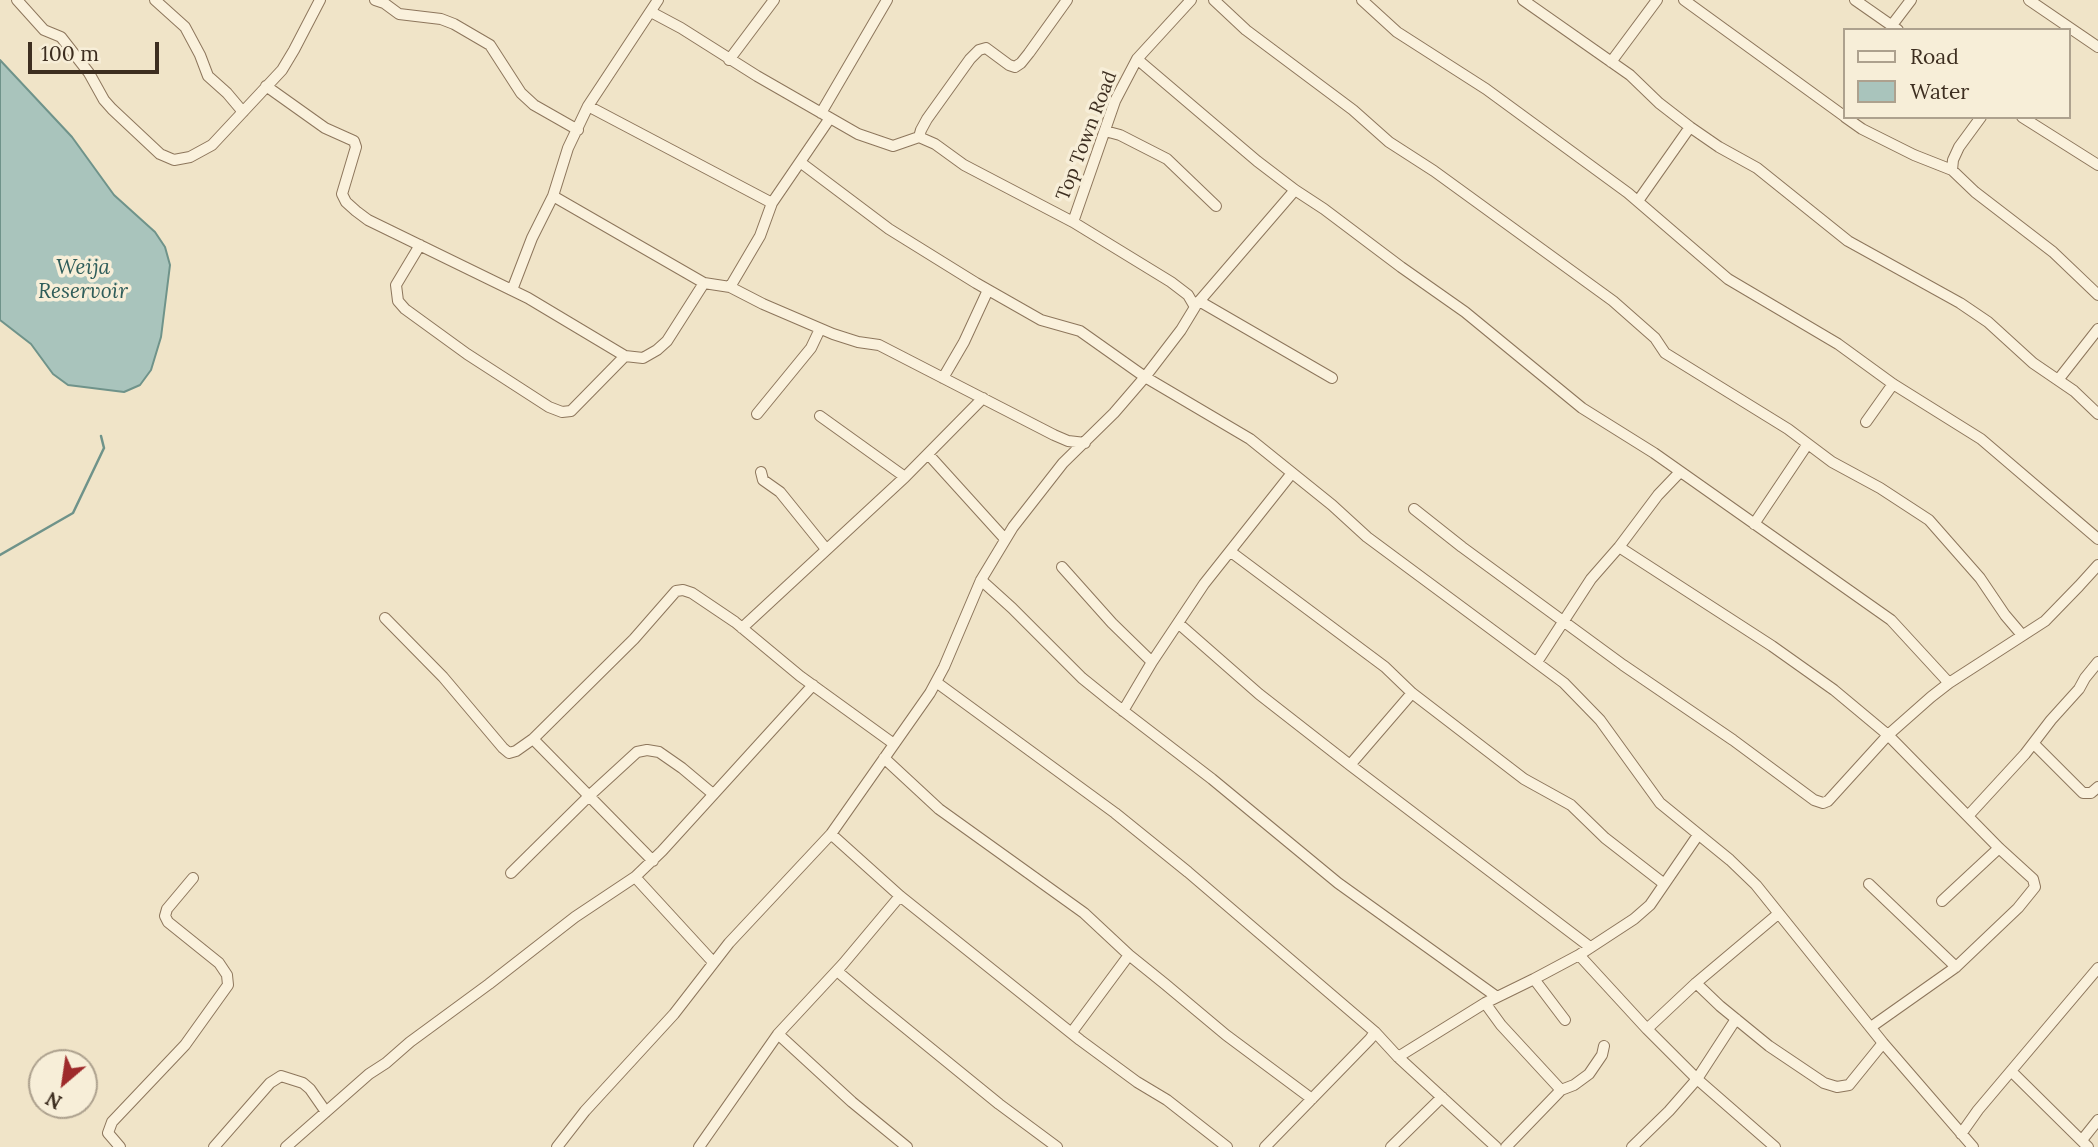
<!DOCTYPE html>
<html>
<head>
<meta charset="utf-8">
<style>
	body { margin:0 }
	#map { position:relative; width:2098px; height:1147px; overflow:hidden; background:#f0e4c8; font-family:Lora,serif }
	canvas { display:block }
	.legend { position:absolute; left:1843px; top:28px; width:228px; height:91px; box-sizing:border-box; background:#f7eed8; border:2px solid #ada18e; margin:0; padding:9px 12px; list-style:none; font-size:21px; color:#3d2e20 }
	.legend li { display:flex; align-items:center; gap:14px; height:35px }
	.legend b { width:35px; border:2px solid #ada18e }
	.north { position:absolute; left:28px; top:1049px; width:70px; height:70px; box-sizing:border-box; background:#f7eed8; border:2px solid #ada18e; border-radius:50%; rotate:209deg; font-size:19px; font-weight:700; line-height:28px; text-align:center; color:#3d2e20 }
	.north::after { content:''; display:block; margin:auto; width:24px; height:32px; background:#9e2a2b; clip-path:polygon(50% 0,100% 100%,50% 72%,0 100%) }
	.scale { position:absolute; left:28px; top:42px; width:131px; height:32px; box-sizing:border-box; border:4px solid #3d2e20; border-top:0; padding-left:9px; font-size:21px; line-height:24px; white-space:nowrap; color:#3d2e20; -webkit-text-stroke:5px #f7eed8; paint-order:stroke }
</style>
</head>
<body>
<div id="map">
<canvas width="2098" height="1147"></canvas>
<ul class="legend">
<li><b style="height:9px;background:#faf1dc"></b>Road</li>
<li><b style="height:19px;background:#a9c4bc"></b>Water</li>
</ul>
<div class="north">N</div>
<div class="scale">100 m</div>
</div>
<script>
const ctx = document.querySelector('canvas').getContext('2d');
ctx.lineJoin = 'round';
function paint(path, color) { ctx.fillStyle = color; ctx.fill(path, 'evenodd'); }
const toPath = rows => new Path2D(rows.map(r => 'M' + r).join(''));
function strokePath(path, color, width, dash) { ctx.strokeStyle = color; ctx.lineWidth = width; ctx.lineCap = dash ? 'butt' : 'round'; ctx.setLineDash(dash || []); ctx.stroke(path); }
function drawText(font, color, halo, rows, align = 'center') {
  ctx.font = font + ' Lora,serif'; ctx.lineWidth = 7; ctx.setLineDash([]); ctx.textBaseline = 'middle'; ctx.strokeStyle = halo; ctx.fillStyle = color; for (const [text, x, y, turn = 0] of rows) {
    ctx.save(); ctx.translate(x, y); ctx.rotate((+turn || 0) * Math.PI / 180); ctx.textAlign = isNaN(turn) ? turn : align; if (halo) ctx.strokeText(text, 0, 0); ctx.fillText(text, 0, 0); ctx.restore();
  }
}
const water = toPath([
	[0,60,72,137,114,195,155,232,165,247,170,265,161,337,151,370,140,385,124,392,68,385,53,374,31,344,0,320,0,60]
]);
paint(water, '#a9c4bc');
strokePath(water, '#6f938a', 2);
strokePath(toPath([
	[0,555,73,513,104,448,101,436]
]), '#6f938a', 2.5);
const minor = toPath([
	[17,0,44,30,61,37,89,73,104,100,112,109,160,154,174,160,190,157,212,145,282,70,294,50,320,0],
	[155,0,185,27,200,55,208,76,227,93,243,112],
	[375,0,384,3,399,14,441,19,454,24,490,45,521,93,534,105,578,130],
	[1214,0,1246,30,1353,110,1389,142,1434,171,1613,301,1655,338,1665,353,1788,429,1832,462,1880,488,1929,520,1980,578,2005,615,2022,635],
	[1362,0,1397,32,1486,89,1628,193,1728,279,1838,344,1893,384,1981,439,2098,539],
	[1523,0,1630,75,1659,103,1690,127,1719,147,1757,168,1848,241,1960,303,1988,322,2033,363,2074,391,2098,414],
	[1684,0,1844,116],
	[1855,0,1898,30],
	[2029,0,2098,47],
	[1892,25,1911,0],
	[1137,59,1257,161,1295,190,1324,209,1401,267,1465,312,1582,408,1654,453,1891,620,1949,683],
	[729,60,774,0],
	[1611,62,1657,0],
	[266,86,325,128,354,141,356,147,342,194,346,202,356,211,368,220,528,298,625,356,643,358,657,350,667,341,704,283],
	[588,106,772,203],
	[821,113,887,0],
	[1845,117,1862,129,1914,155,1952,170,1975,192,2053,252,2098,295],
	[2022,117,2098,165],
	[1105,131,1120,135,1167,159,1216,206],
	[919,137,921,130,927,119,970,59,979,50,986,48,1009,65,1015,67,1021,63,1029,53,1067,0],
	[800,162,889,229,976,283,1041,320,1080,331,1145,377,1250,439,1332,505,1367,537,1564,683,1600,720,1660,803,1730,860,1756,885,1883,1043,1973,1147],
	[1952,170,1953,160,1959,147,1981,117],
	[553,196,704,283,730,287,763,304,833,334,858,342,879,345,1054,435,1068,441,1085,443],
	[1638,201,1690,127],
	[1073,222,1115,101,1137,59,1191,0],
	[420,245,396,285,398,301,405,309,467,354,549,407,562,412,571,411,625,356],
	[730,287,760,236,772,203,830,118],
	[512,290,532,238,553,196,568,148,588,106,658,0],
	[1199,301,1332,378],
	[1196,305,1295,190],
	[943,378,964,342,988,290],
	[2058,380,2098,329],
	[757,414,811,348,820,329],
	[820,416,905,477],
	[1866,422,1893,384],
	[928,454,1005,539],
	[761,472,763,480,780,492,826,549],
	[1414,509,1462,547,1623,665,1733,740,1814,800,1823,803,1828,801,1888,735,1931,697,1949,683,2045,621,2079,586,2098,565],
	[1754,524,1807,445],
	[1619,547,1772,646,1834,690,1888,735,1999,848,2033,879,2035,887,2018,908,1956,967,1871,1027],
	[1231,552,1385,667,1412,693,1524,779,1571,805,1605,838,1663,883],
	[1062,567,1112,623,1152,662],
	[981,580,1012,608,1082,678,1113,703,1212,779,1338,883,1497,997],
	[385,618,443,677,503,748,509,753,516,751,533,739,634,639,676,591,683,590,692,593,735,622,800,676,894,744],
	[1178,623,1259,694,1350,765,1590,947],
	[742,628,905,477,983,398],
	[1537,662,1591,579,1619,547,1658,495,1680,472],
	[936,682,1115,813,1188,872,1375,1032],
	[1123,711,1152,662,1204,584,1292,473],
	[533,739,653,861],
	[2034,744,2083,793,2091,793,2098,787],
	[884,758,939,809,1084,913,1129,955,1165,984,1226,1035,1312,1099],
	[1350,765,1412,693],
	[1968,816,2025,754,2051,720,2079,689,2085,678,2098,662],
	[831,834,900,896,1080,1040,1137,1082,1167,1100,1227,1147],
	[511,873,589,796,637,752,647,750,659,752,682,768,713,794],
	[635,877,713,962],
	[1869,884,1956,967],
	[1942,901,1999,848],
	[1579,955,1647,1029,1697,1079,1775,1147],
	[837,971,870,999,999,1104,1057,1147],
	[1534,979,1565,1020],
	[1696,983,1720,1006,1769,1046,1824,1083,1837,1087,1849,1085,1883,1043],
	[1485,1003,1501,1025,1561,1090],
	[1647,1029,1696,983,1778,914],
	[1072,1032,1129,955],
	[778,1034,852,1102,907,1147],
	[1398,1057,1485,1003,1534,979,1579,955,1634,919,1650,905,1698,835],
	[2011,1071,2088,1147],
	[1961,1134,1978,1110,2098,968],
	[2082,1140,2098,1120],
	[120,1147,108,1133,112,1122,185,1045,228,985,227,975,219,963,168,922,165,916,167,909,193,878],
	[214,1147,270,1083,281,1076,303,1083,310,1089,326,1112],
	[286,1147,369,1074,386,1063,410,1042,489,984,575,917,635,877,662,851,813,685],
	[557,1147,585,1111,674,1014,729,943,831,834,930,693,944,667,981,580,1013,527,1063,463,1114,413,1145,377,1181,330,1195,307,1188,295,1171,282,1073,222,964,165,935,144,919,137,893,146,858,134,757,76,681,28,651,12],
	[699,1147,778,1034,843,964,900,896],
	[1265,1147,1370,1039,1375,1032,1398,1057,1496,1147],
	[1391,1147,1442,1097],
	[1506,1147,1561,1090,1574,1085,1589,1074,1602,1055,1604,1046],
	[1632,1147,1669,1111,1697,1079,1736,1019]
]);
strokePath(minor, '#8d765c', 12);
strokePath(minor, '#faf1dc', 10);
drawText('19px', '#3d2e20', '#f7eed8', [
	["Top Town Road",1087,136,-69]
]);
drawText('italic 21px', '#2f5d5a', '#f7eed8', [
	["Weija",83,268],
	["Reservoir",83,292]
]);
</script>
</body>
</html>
